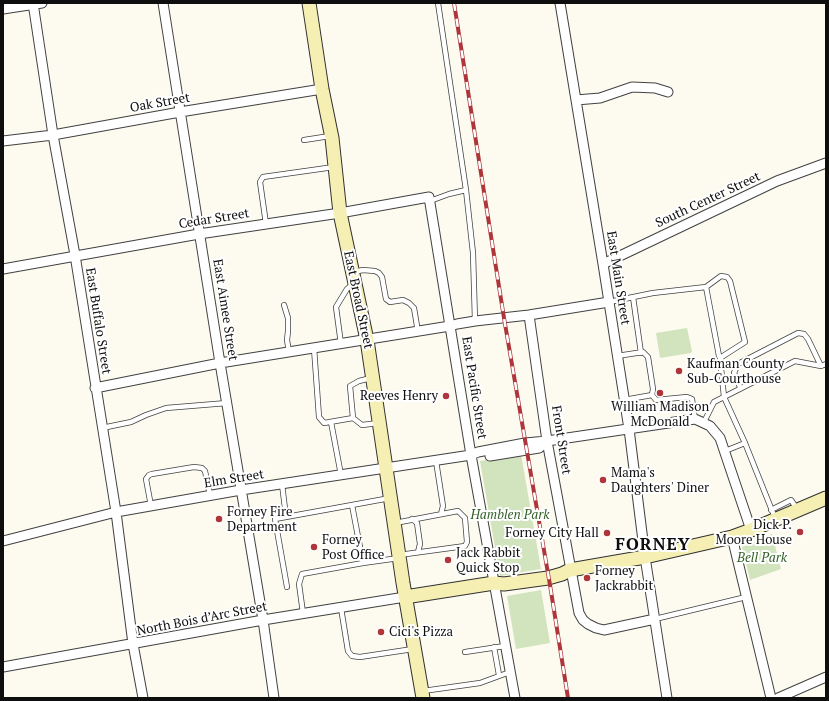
<!DOCTYPE html>
<html>
<head>
<meta charset="utf-8">
<style>
	body { margin:0 }
	#map { position:relative; width:829px; height:701px; overflow:hidden; background:#fdfbf0; font-family:"PT Serif",serif }
	canvas { display:block }
	.frame { position:absolute; inset:0; border:4px solid #0e0e0e; pointer-events:none }
</style>
</head>
<body>
<div id="map">
<canvas width="829" height="701"></canvas>
<div class="frame"></div>
</div>
<script>
const ctx = document.querySelector('canvas').getContext('2d');
ctx.lineJoin = 'round';
function paint(path, color) { ctx.fillStyle = color; ctx.fill(path, 'evenodd'); }
const toPath = rows => new Path2D(rows.map(r => 'M' + r).join(''));
function strokePath(path, color, width, dash) { ctx.strokeStyle = color; ctx.lineWidth = width; ctx.lineCap = dash ? 'butt' : 'round'; ctx.setLineDash(dash || []); ctx.stroke(path); }
function drawText(font, color, halo, rows, align = 'center') {
  ctx.font = font + ' "PT Serif",serif'; ctx.lineWidth = 4; ctx.setLineDash([]); ctx.textBaseline = 'middle'; ctx.strokeStyle = halo; ctx.fillStyle = color; for (const [text, x, y, turn = 0] of rows) {
    ctx.save(); ctx.translate(x, y); ctx.rotate((+turn || 0) * Math.PI / 180); ctx.textAlign = isNaN(turn) ? turn : align; if (halo) ctx.strokeText(text, 0, 0); ctx.fillText(text, 0, 0); ctx.restore();
  }
}
paint(toPath([
	[687,328,692,351,691,353,660,358,656,333],
	[521,454,541,569,500,576,480,461],
	[772,534,781,569,750,580,742,547],
	[541,590,550,643,516,649,507,596]
]), '#d1e4bd');
const lane = toPath([
	[304,140,330,136],
	[466,190,473,253,475,321],
	[430,201,449,194,466,190,438,3],
	[266,224,260,182,263,177,334,167],
	[353,272,363,270,375,271,379,273,382,277,386,299,390,302,403,300,409,303,414,308,418,332],
	[633,297,641,353],
	[609,302,653,293,706,287],
	[284,305,288,318,288,331,287,340,289,352],
	[341,344,336,307,347,289,353,284],
	[314,348,319,417,324,423,353,418,350,386,359,381,371,378],
	[617,356,643,352,648,357,653,389,652,395,624,400],
	[720,358,745,342,730,281,727,277,721,276,706,287,719,356,720,358,724,397,745,443],
	[740,387,734,373,738,364,798,333,804,334,808,339,821,366,826,364],
	[652,395,656,400,687,397,692,399,695,419],
	[353,418,362,425,379,423],
	[331,422,341,475],
	[704,422,714,402,795,361,821,366],
	[102,428,131,422,146,415,166,408,227,403],
	[725,451,745,443,775,518],
	[436,461,443,506,441,514],
	[282,484,286,517],
	[390,498,352,505,363,563,399,558],
	[151,506,146,479,149,475,152,474,194,467,202,468,205,471,210,495],
	[771,510,791,500,797,509],
	[412,519,417,523,420,544,418,552],
	[395,523,458,511,465,518,467,542,465,546,399,555],
	[287,587,275,519,352,505],
	[341,608,348,651,352,656,360,657,413,649],
	[303,613,299,584,302,574,363,563],
	[655,619,746,597],
	[494,647,499,675],
	[465,652,505,646],
	[423,691,480,683,510,672]
]);
const street = toPath([
	[33,3,53,135,75,255,116,512,133,644,143,698],
	[163,3,220,363,263,620,274,698],
	[560,3,603,264,629,429,645,557,667,698],
	[3,9,42,3],
	[576,100,600,98,632,87,655,88,668,92],
	[3,141,53,135,180,112,322,89],
	[603,264,777,181,826,163],
	[3,269,199,234,340,213,429,197,471,455,515,698],
	[529,315,547,441,579,613,583,620,588,624,596,628,604,630,655,619],
	[95,388,220,363,450,326,457,324,475,321,529,315,609,302],
	[490,456,539,448,547,441],
	[732,537,771,698],
	[3,541,116,512,241,490,471,455,478,452,525,443,547,441,695,419,710,426,720,438,751,530],
	[3,667,263,620,405,597],
	[778,698,826,677]
]);
const secondary = toPath([
	[309,3,322,89,332,138,340,213,367,340,403,583,423,698],
	[405,597,494,583,504,584,548,578,562,574,570,570,645,557,732,537,751,530,826,498]
]);
strokePath(lane, '#414141', 6);
strokePath(street, '#414141', 11);
strokePath(secondary, '#303030', 15);
strokePath(lane, '#fff', 4.5);
strokePath(street, '#fff', 9);
strokePath(secondary, '#f6efb3', 13);
const rail = toPath([
	[454,3,504,318,550,585,568,698]
]);
strokePath(rail, '#ae363b', 4);
strokePath(rail, '#fff', 2.5, [8]);
for (const [x, y, r, color] of [
	[679,371,4,"#ae363b"],
	[660,393,4,"#ae363b"],
	[446,396,4,"#ae363b"],
	[603,480,4,"#ae363b"],
	[219,519,4,"#ae363b"],
	[800,532,4,"#ae363b"],
	[607,533,4,"#ae363b"],
	[314,547,4,"#ae363b"],
	[448,560,4,"#ae363b"],
	[587,578,4,"#ae363b"],
	[381,632,4,"#ae363b"]
]) { const dot = new Path2D(); dot.arc(x, y, r, 0, 2 * Math.PI); ctx.fillStyle = color; ctx.fill(dot); strokePath(dot, '#fff', 1.5); }
drawText('13px', '#0e0e0e', '#fff', [
	["Oak Street",160,103,-10],
	["South Center Street",708,200,-25],
	["Cedar Street",214,219,-9],
	["East Main Street",618,278,81],
	["East Broad Street",358,300,78],
	["East Aimee Street",225,310,81],
	["East Buffalo Street",98,321,81],
	["East Pacific Street",474,388,81],
	["Front Street",561,440,81],
	["Elm Street",234,479,-9],
	["North Bois d’Arc Street",202,619,-11]
]);
drawText('13px', '#0e0e0e', '#fff', [
	["Kaufman County",687,364],
	["Sub-Courthouse",687,379],
	["Reeves Henry",438,396,"right"],
	["William Madison",660,407,"center"],
	["McDonald",660,422,"center"],
	["Mama's",611,473],
	["Daughters' Diner",611,488],
	["Forney Fire",227,512],
	["Department",227,527],
	["Dick P.",792,525,"right"],
	["Moore House",792,540,"right"],
	["Forney City Hall",599,533,"right"],
	["Forney",322,540],
	["Post Office",322,555],
	["Jack Rabbit",456,553],
	["Quick Stop",456,568],
	["Forney",595,571],
	["Jackrabbit",595,586],
	["Cici's Pizza",389,632]
], 'left');
drawText('italic 13px', '#315e25', '#fff', [
	["Hamblen Park",510,515],
	["Bell Park",762,558]
]);
ctx.letterSpacing = '1px';
drawText('bold 17px', '#0e0e0e', '#fff', [
	["FORNEY",653,545]
]);
ctx.letterSpacing = '0px';
</script>
</body>
</html>
